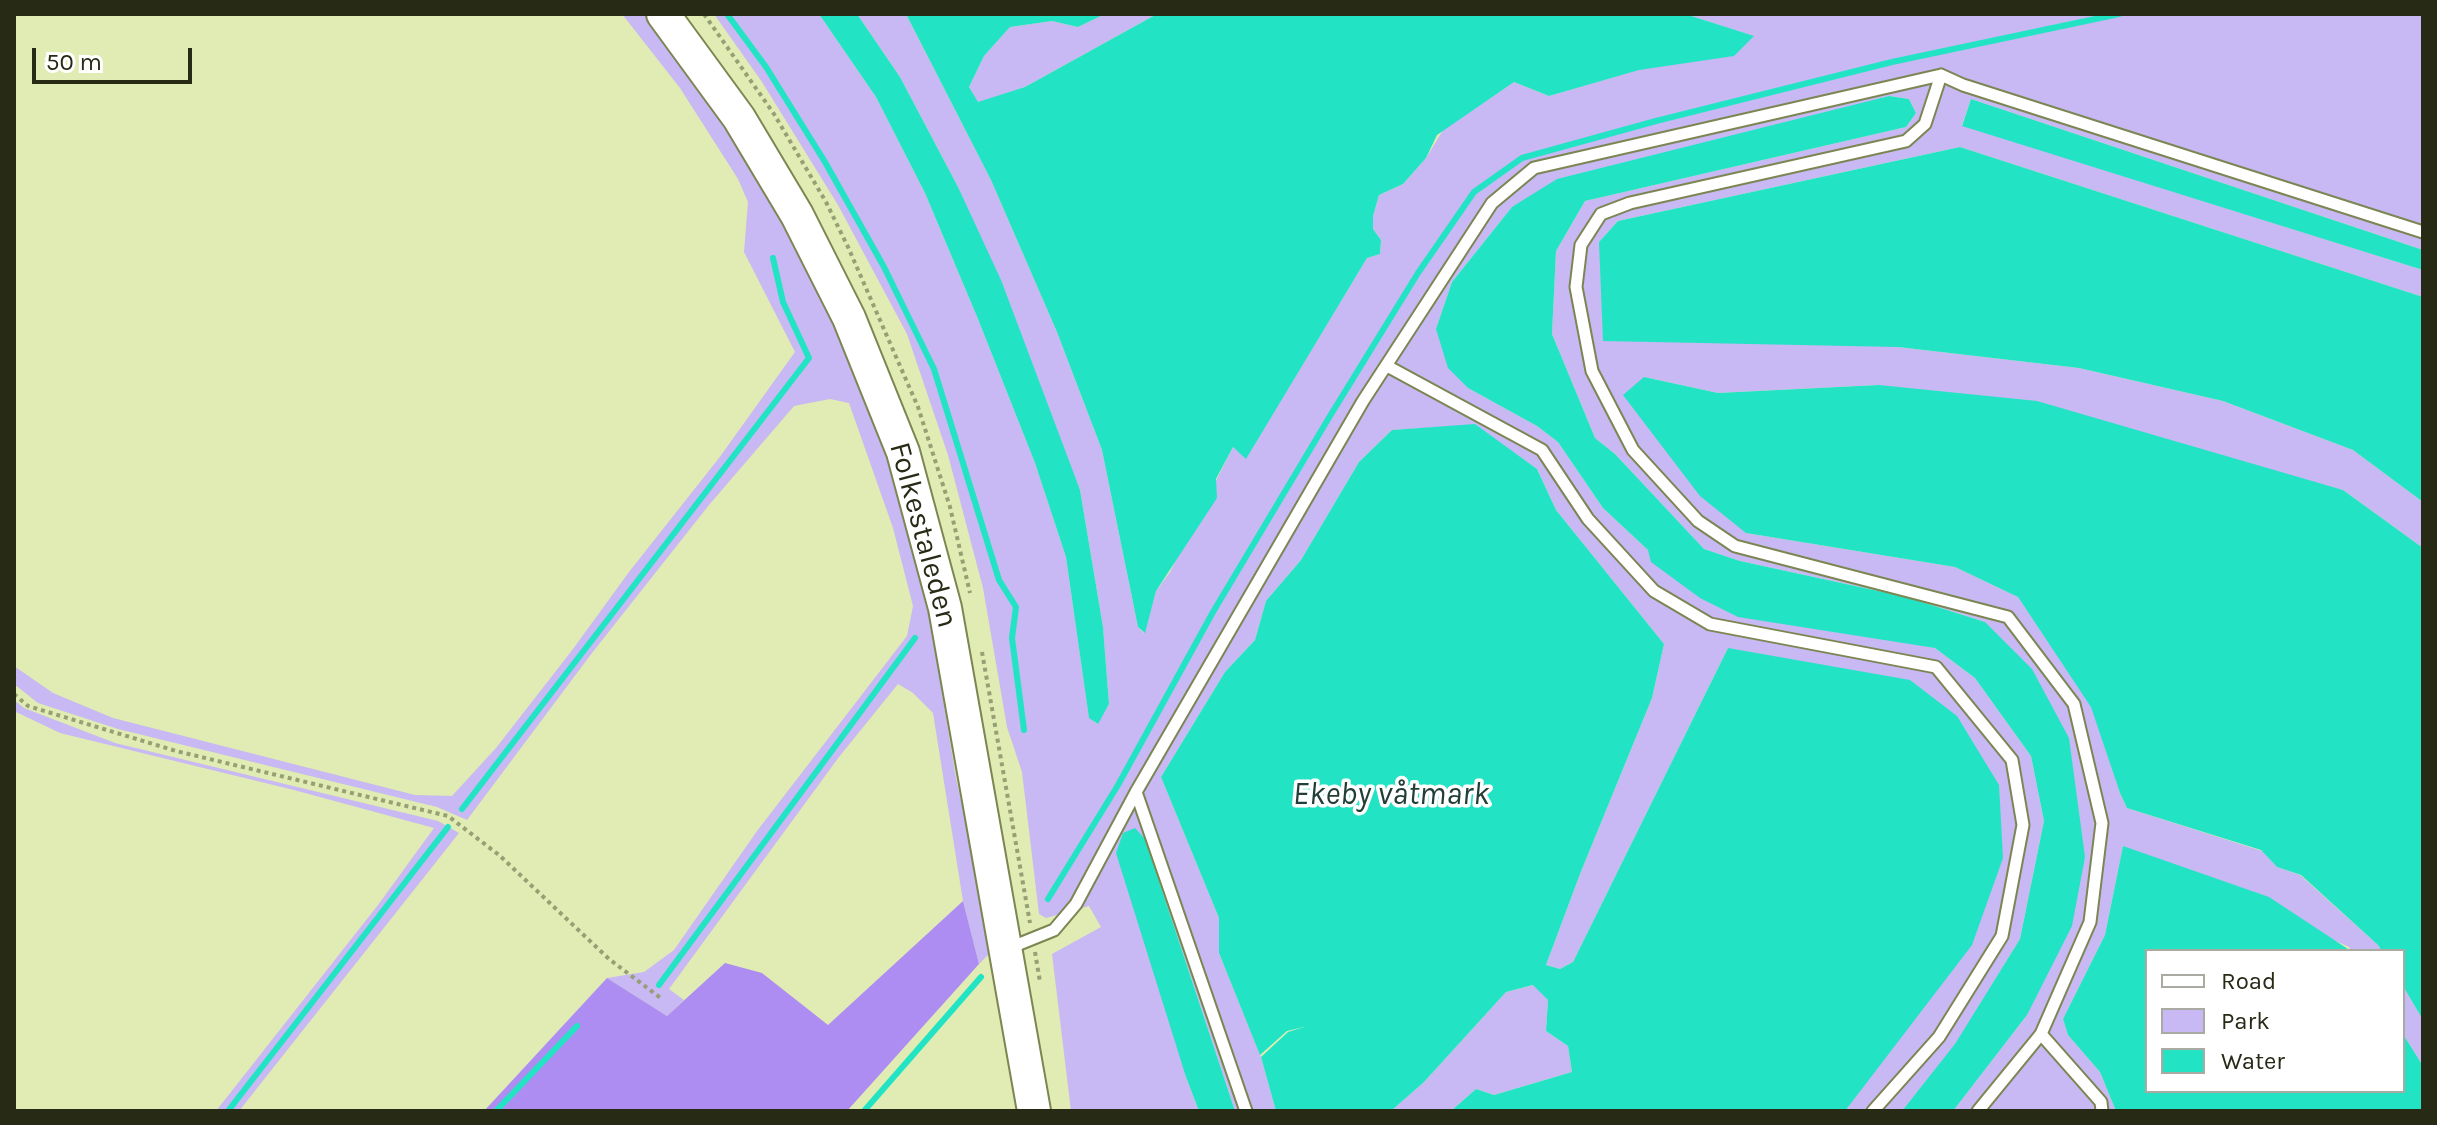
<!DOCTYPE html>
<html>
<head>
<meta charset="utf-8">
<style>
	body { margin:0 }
	#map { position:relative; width:2437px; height:1125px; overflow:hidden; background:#e0ecb3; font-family:Karla,sans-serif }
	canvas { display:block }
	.frame { position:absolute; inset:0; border:16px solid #272a15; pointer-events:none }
	.legend { position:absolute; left:2145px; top:949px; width:260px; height:144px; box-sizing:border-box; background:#fff; border:2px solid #a9aaa1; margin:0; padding:10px 14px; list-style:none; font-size:24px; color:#272a15 }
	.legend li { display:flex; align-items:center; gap:16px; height:40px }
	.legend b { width:40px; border:2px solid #a9aaa1 }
	.scale { position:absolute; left:32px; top:48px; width:160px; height:36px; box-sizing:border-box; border:4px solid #272a15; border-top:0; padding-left:10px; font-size:24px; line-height:28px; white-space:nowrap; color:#272a15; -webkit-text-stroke:6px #fff; paint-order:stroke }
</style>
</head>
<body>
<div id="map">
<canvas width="2437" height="1125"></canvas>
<div class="frame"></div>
<ul class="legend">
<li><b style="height:10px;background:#fff"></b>Road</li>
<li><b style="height:22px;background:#c8b8f3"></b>Park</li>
<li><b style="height:22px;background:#22e4c4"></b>Water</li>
</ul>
<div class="scale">50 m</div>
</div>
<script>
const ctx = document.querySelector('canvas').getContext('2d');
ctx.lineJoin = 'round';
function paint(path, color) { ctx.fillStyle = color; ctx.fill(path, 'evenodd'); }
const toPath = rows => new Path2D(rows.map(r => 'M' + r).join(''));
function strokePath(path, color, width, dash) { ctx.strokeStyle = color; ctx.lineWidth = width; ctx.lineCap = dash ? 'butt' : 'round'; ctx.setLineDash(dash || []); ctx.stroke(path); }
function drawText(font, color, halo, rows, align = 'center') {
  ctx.font = font + ' Karla,sans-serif'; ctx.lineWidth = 7; ctx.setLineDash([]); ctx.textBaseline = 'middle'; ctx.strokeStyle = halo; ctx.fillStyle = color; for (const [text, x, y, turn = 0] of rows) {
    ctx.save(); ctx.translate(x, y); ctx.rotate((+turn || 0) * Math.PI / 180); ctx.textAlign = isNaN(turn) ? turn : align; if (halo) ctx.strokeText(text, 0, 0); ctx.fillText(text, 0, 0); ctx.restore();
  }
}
paint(toPath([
	[622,14,645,14,667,41,740,149,784,223,842,336,867,402,895,481,926,595,956,778,972,851,989,954,979,964,963,901,933,713,913,693,898,684,839,757,669,989,684,1000,667,1016,607,978,644,972,674,950,757,831,907,636,913,606,893,528,849,403,830,399,794,406,709,505,592,653,467,820,437,807,118,729,38,703,14,684,14,666,53,693,113,718,415,795,452,796,496,748,573,649,629,572,719,458,795,352,744,252,748,202,738,179,680,88],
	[714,14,819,14,876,97,925,193,978,319,1035,463,1066,557,1089,717,1097,724,1109,704,1103,627,1080,490,958,187,900,77,857,14,906,14,991,180,1057,332,1102,450,1138,627,1144,633,1156,591,1170,572,1233,447,1246,458,1367,258,1380,254,1381,240,1373,229,1373,216,1379,195,1403,184,1426,158,1443,130,1514,82,1549,96,1753,36,1685,14,2423,14,2423,250,1971,99,1962,125,2423,270,2423,297,1960,147,1618,221,1599,242,1898,347,2079,368,2223,401,2353,450,2423,502,2423,548,2343,490,1879,385,1718,393,1644,377,1746,533,1955,567,2018,597,2092,707,2120,793,2127,808,2262,851,2277,867,2300,875,2378,945,2382,951,2351,951,2349,947,2123,846,2105,935,2063,1019,2068,1035,2100,1072,2116,1111,1953,1111,2027,1015,2085,857,1985,622,1906,597,1740,561,1704,549,1615,454,1595,438,1552,334,1556,251,1585,201,1906,127,1916,113,1909,99,1889,96,1512,207,1452,282,1436,329,1468,388,1537,426,1558,442,1603,508,1648,550,1901,641,1935,648,1975,678,2031,756,2044,821,2020,939,1955,1045,1902,1111,1845,1111,1870,1076,1728,648,1573,962,1560,969,1546,965,1580,874,1652,698,1664,644,1556,510,1537,469,1475,425,1392,430,1359,462,1301,560,1266,601,1255,640,1225,672,1161,777,1219,918,1219,953,1261,1057,1276,1111,1235,1111,1145,839,1186,1077,1199,1111,1071,1111,1052,954,1101,927,1089,906,1046,918,1039,914,1022,772,1007,727,983,588,948,455,907,334,838,205,762,82],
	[1105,14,1157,14,1025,87,978,103,969,87,984,56,1010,27,1052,21,1078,27],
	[14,700,24,708,115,743,438,821,459,833,239,1111,216,1111,378,905,434,828,294,790,60,733,14,711],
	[1534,985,1548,1000,1546,1031,1568,1046,1572,1072,1494,1095,1476,1089,1451,1111,1391,1111,1424,1082,1506,992],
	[2403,986,2423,1020,2423,1066,2403,1034]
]), '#c8b8f3');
paint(toPath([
	[963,901,979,964,847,1111,484,1111,607,978,667,1016,725,963,762,973,828,1025]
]), '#ae8df3');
paint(toPath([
	[819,14,857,14,900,77,958,187,1001,280,1080,490,1103,627,1109,704,1098,724,1089,718,1066,557,1035,463,978,319,925,193,876,97],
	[906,14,1105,14,1078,27,1052,21,1010,27,984,56,969,87,978,102,1025,87,1157,14,1685,14,1754,36,1734,56,1639,70,1549,96,1514,82,1437,135,1426,158,1403,184,1379,195,1373,216,1373,229,1381,240,1380,254,1367,258,1246,459,1233,447,1216,479,1217,498,1156,591,1145,633,1138,627,1102,450,1057,332,991,180],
	[1889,96,1909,99,1916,113,1906,127,1585,201,1556,251,1552,334,1595,438,1615,454,1704,549,1740,561,1906,597,1985,622,2032,669,2069,738,2085,857,2072,926,2027,1015,1953,1111,1902,1111,1955,1044,2020,939,2044,821,2031,756,1975,678,1935,648,1738,617,1700,598,1651,562,1648,550,1603,508,1558,442,1537,426,1468,388,1448,368,1436,329,1452,282,1512,207,1557,179],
	[1971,99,2423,250,2423,270,1962,126],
	[1960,147,2423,297,2423,502,2353,450,2223,401,2079,368,1898,347,1603,341,1599,242,1618,221],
	[1644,377,1718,393,1879,385,2037,401,2343,490,2423,548,2423,1020,2403,986,2403,951,2382,951,2378,945,2301,875,2277,867,2261,850,2127,808,2120,793,2091,707,2018,597,1955,567,1746,533,1700,496,1623,395],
	[1475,424,1537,469,1556,510,1664,644,1652,698,1580,874,1546,965,1560,969,1573,962,1728,648,1910,680,1957,716,1999,785,2003,858,1972,945,1845,1111,1451,1111,1476,1089,1494,1095,1572,1072,1568,1046,1546,1031,1548,1000,1533,985,1506,992,1424,1082,1391,1111,1276,1111,1261,1057,1288,1032,1304,1027,1287,1031,1260,1055,1219,953,1219,918,1161,777,1225,672,1255,640,1266,601,1301,560,1359,462,1392,430],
	[1135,828,1145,839,1235,1111,1199,1111,1186,1077,1116,853,1123,833],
	[2123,846,2269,897,2351,951,2147,951,2147,1091,2403,1091,2403,1034,2423,1066,2423,1111,2116,1111,2100,1072,2068,1035,2063,1019,2105,935]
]), '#22e4c4');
strokePath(toPath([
	[727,14,766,67,825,162,884,267,934,369,999,580,1016,607,1012,638,1024,730],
	[462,809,809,358,783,302,773,258],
	[1048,899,1118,785,1213,612,1330,416,1418,273,1474,192,1522,158,1656,121,1892,62,2119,14],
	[659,985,915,638],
	[228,1111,448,827],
	[496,1111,577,1026],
	[864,1111,981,977]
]), '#22e4c4', 6);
const service = toPath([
	[1941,75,1925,124,1906,141,1630,203,1601,214,1581,245,1576,287,1592,371,1633,450,1698,521,1735,546,2008,617,2074,704,2102,823,2090,922,2041,1034,1978,1111],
	[1387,366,1542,450,1588,519,1654,591,1710,624,1936,667,2012,760,2023,825,2002,936,1939,1037,1873,1111],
	[1136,792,1246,1111],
	[1007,949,1054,930,1076,904,1136,792,1363,401,1492,203,1534,168,1941,75,1963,85,2423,232],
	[2041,1034,2101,1102,2102,1111]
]);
const secondary = toPath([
	[663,14,739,118,797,215,849,318,903,452,945,608,1034,1111]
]);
strokePath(service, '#7c8652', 15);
strokePath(secondary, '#7c8652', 36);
strokePath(toPath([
	[704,14,774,114,826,202,848,247,918,407,950,507,970,593],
	[982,652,1030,923],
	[14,694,28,706,176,751,448,816,499,855,609,959,662,999],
	[1035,952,1040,982]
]), '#979f74', 4, [4, 4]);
strokePath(service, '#fff', 11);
strokePath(secondary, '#fff', 32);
drawText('30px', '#272a15', '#fff', [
	["Folkestaleden",923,535,75]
]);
drawText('italic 32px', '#223e37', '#fff', [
	["Ekeby våtmark",1391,795]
]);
</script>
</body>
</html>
